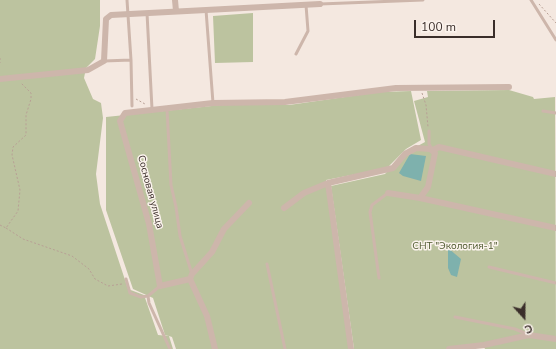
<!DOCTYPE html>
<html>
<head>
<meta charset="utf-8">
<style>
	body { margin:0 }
	#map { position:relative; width:556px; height:349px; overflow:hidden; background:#f4e8e0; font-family:"Nunito Sans",sans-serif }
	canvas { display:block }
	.north { position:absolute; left:504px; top:297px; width:40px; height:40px; -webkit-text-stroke:3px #fbf3ed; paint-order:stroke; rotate:159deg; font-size:11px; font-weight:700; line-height:16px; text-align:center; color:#3a2e2a }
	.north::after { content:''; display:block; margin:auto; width:14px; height:18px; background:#3a2e2a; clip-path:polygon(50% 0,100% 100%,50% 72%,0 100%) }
	.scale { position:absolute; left:414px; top:20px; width:81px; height:18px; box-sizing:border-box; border:2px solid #3a2e2a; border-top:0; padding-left:5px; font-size:12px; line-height:14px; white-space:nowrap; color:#3a2e2a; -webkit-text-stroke:3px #fbf3ed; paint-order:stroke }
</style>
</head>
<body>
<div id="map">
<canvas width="556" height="349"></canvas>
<div class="north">С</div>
<div class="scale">100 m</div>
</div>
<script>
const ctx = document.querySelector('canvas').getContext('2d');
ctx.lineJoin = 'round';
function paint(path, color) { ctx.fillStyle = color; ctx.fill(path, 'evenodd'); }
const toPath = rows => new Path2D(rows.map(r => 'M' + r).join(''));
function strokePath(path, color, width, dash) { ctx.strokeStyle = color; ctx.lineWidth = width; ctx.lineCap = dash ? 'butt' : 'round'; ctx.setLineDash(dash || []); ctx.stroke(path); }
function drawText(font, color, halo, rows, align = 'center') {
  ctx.font = font + ' "Nunito Sans",sans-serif'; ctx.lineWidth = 3; ctx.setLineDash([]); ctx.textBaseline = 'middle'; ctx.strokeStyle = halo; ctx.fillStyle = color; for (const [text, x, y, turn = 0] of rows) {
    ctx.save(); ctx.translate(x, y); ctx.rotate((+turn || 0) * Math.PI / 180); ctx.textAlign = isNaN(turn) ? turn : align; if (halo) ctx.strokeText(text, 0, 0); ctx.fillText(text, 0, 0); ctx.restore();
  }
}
paint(toPath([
	[0,0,100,0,100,26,95,59,86,68,84,78,93,99,101,103,103,118,96,174,100,204,128,289,144,295,158,335,169,336,165,335,153,298,133,289,106,210,106,117,221,105,289,105,380,92,411,91,421,140,406,149,387,168,326,180,349,349,176,349,172,337,169,336,173,349,0,349],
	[253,13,253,62,215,63,213,16],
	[509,90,533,97,534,99,555,97,556,349,485,349,484,347,453,349,354,349,331,186,385,174,403,154,425,142,414,101,428,97,427,91]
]), '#bcc39f');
paint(toPath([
	[410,154,426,156,421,181,403,176,399,173],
	[448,248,461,259,457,277,451,275,448,268]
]), '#7eb1ad');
strokePath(toPath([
	[539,4,556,23],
	[0,58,0,63],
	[422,93,426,105,428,127],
	[136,99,145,104],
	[0,225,6,228,18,211,20,190,12,155,13,147,26,135,26,115,31,99,31,93,21,83],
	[6,228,23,239,72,256,89,269,95,279,108,286,122,284]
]), '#b8a095', 1, [2, 2]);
strokePath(toPath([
	[127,0,131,60],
	[531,0,556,40],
	[320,4,423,0],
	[206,10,213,103],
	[147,13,152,109],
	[296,54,308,31,306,5],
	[104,61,131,60,132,106],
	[167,109,171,185,176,207,180,236,192,274],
	[543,111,556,113],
	[429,131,429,144,432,149],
	[267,264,285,349],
	[489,267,556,283],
	[379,278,370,212,372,205,388,193],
	[126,279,130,293,141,297,148,296],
	[160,286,148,296,149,303,170,349],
	[455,317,515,329,527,334]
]), '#cdb6ab', 3);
strokePath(toPath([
	[175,0,176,11],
	[0,79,88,70,104,61,106,19,111,15,320,4],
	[433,150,439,147,556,174],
	[388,193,420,198],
	[284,208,304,193,328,183],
	[190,279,192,274,212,252,224,229,249,203],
	[215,349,207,316,190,279,160,286,149,224,120,121,125,113,213,103,285,102,396,88,509,87],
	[351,349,328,183,393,168,405,154,416,148,430,149,435,153,428,187,420,198,556,228],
	[449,349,484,345,529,335,556,339]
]), '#cdb6ab', 6);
drawText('10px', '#3a2e2a', '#fbf3ed', [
	["Сосновая улица",150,192,75]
]);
drawText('10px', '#4e592e', '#fbf3ed', [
	["СНТ \"Экология-1\"",455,247]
]);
</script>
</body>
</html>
